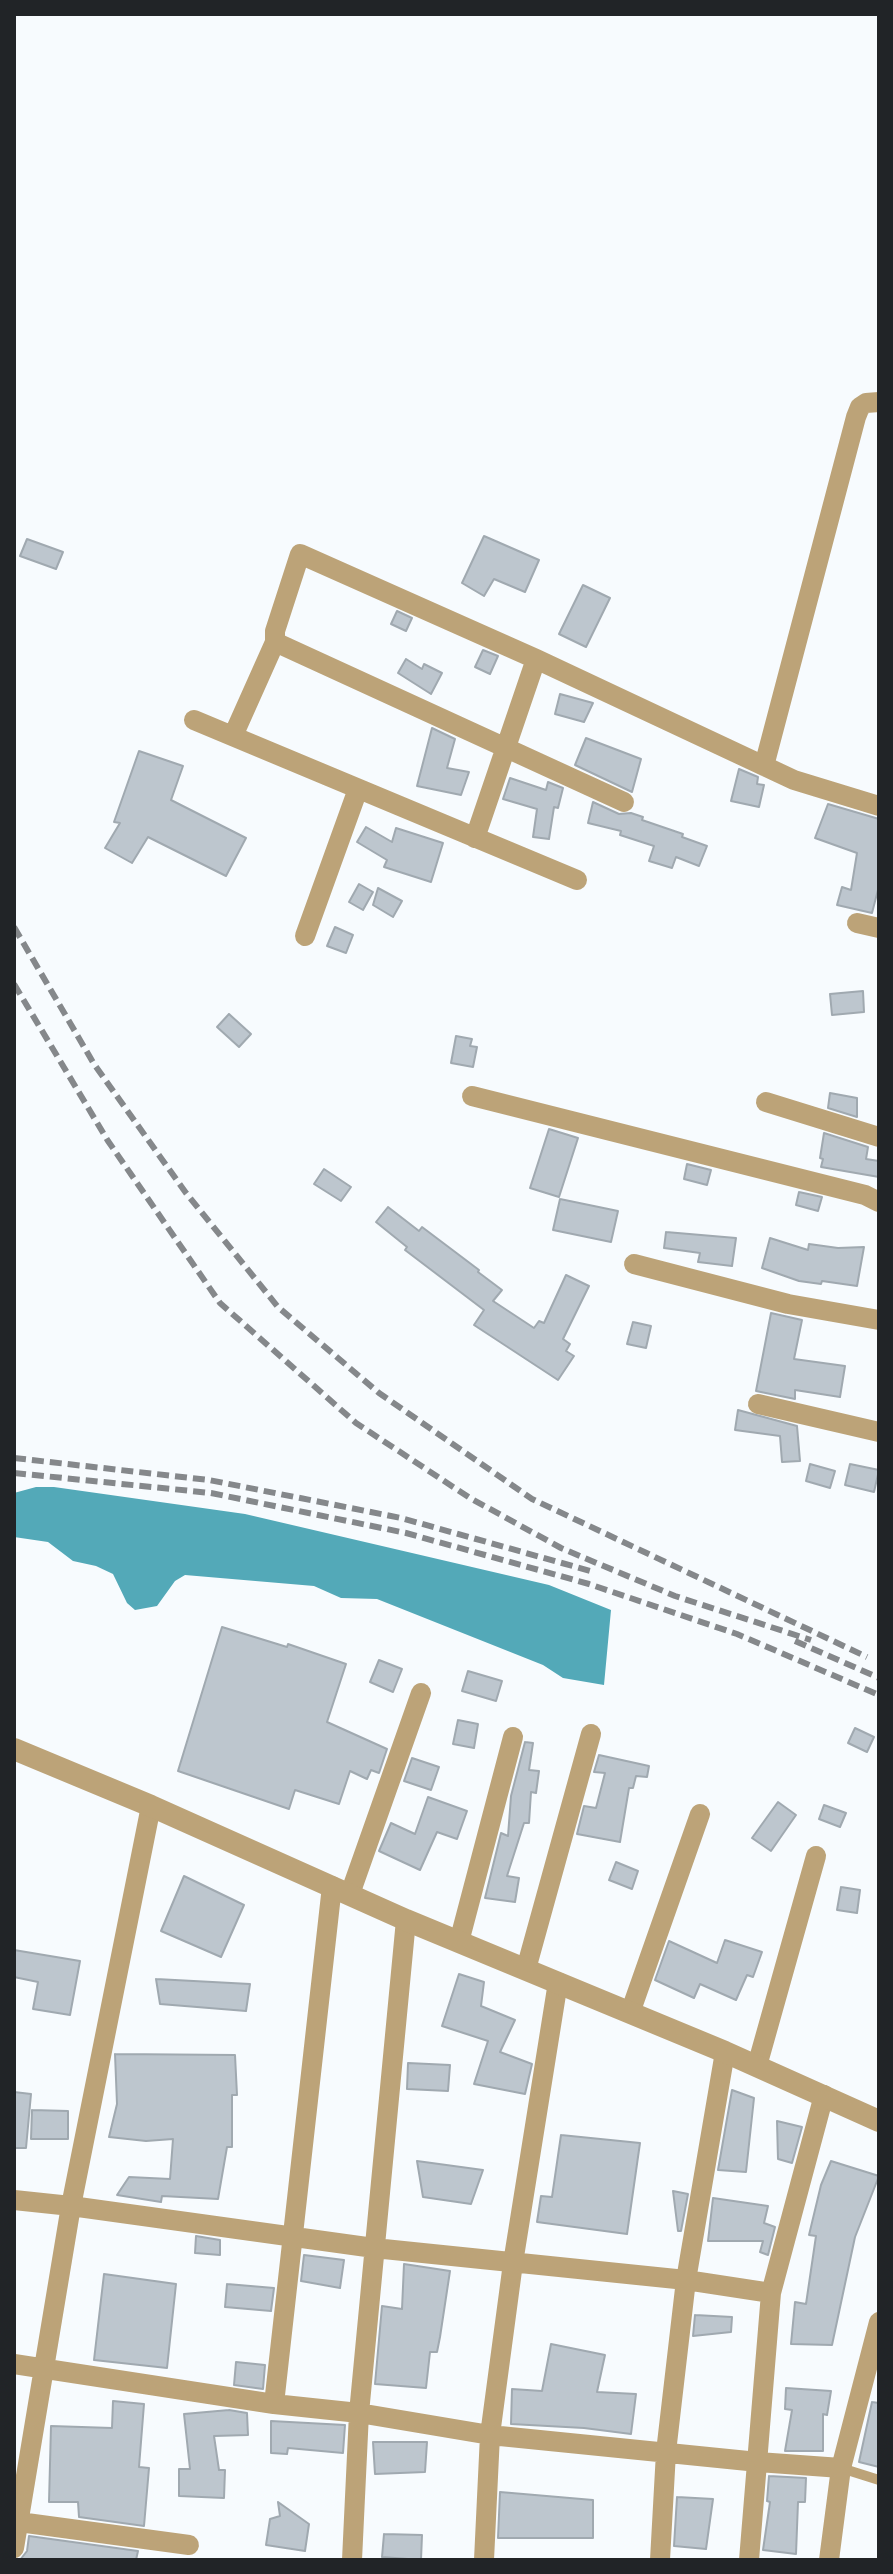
<!DOCTYPE html>
<html>
<head>
<meta charset="utf-8">
<style>
	body { margin:0 }
	#map { position:relative; width:893px; height:2574px; overflow:hidden; background:#f7fbfe; font-family:Mulish,sans-serif }
	canvas { display:block }
	.frame { position:absolute; inset:0; border:16px solid #212427; pointer-events:none }
</style>
</head>
<body>
<div id="map">
<canvas width="893" height="2574"></canvas>
<div class="frame"></div>
</div>
<script>
const ctx = document.querySelector('canvas').getContext('2d');
ctx.lineJoin = 'round';
function paint(path, color) { ctx.fillStyle = color; ctx.fill(path, 'evenodd'); }
const toPath = rows => new Path2D(rows.map(r => 'M' + r).join(''));
function strokePath(path, color, width, dash) { ctx.strokeStyle = color; ctx.lineWidth = width; ctx.lineCap = dash ? 'butt' : 'round'; ctx.setLineDash(dash || []); ctx.stroke(path); }
paint(toPath([
	[36,1487,54,1487,245,1514,549,1585,611,1610,604,1685,563,1678,543,1665,377,1599,341,1598,314,1586,185,1575,175,1581,157,1606,135,1610,127,1603,113,1574,96,1566,73,1561,48,1542,14,1537,14,1493]
]), '#53a9b8');
const building = toPath([
	[484,536,539,560,525,592,494,579,484,596,462,583,484,536],
	[27,539,63,552,56,569,20,556,27,539],
	[583,585,610,598,586,647,559,634,583,585],
	[397,611,412,618,406,631,391,624,397,611],
	[483,650,498,656,490,674,475,667,483,650],
	[406,659,422,669,424,664,442,673,431,694,398,673,406,659],
	[560,694,593,703,584,722,555,714,560,694],
	[432,728,455,739,447,768,469,772,461,795,417,786,432,728],
	[586,738,641,759,632,792,575,765,586,738],
	[139,751,183,766,171,800,246,838,226,876,148,837,132,863,105,848,120,823,114,822,139,751],
	[739,769,758,777,757,784,764,785,759,807,731,801,739,769],
	[510,778,546,790,548,782,563,788,558,808,554,807,549,839,533,837,537,809,503,799,510,778],
	[593,802,619,814,631,813,643,817,642,820,683,834,682,837,707,846,699,866,676,857,672,868,649,861,654,846,620,835,621,831,588,823,593,802],
	[828,804,879,819,879,886,872,913,837,905,842,887,851,890,857,853,815,838,828,804],
	[366,827,392,842,396,828,443,843,431,882,384,867,387,860,357,842,366,827],
	[359,884,373,892,363,910,349,902,359,884],
	[378,888,402,901,393,917,373,905,378,888],
	[335,927,353,935,346,953,327,946,335,927],
	[863,991,864,1012,832,1015,830,994,863,991],
	[229,1014,251,1034,239,1047,217,1027,229,1014],
	[456,1036,472,1039,470,1046,477,1047,473,1067,451,1063,456,1036],
	[830,1093,857,1098,857,1117,828,1108,830,1093],
	[549,1129,578,1138,559,1197,530,1188,549,1129],
	[824,1133,868,1147,866,1159,879,1161,879,1177,821,1167,823,1159,820,1158,824,1133],
	[687,1164,711,1170,707,1185,684,1179,687,1164],
	[324,1169,351,1187,341,1201,314,1184,324,1169],
	[799,1192,822,1197,818,1211,796,1205,799,1192],
	[560,1199,618,1211,611,1242,553,1230,560,1199],
	[388,1207,419,1231,422,1227,479,1270,478,1272,502,1290,493,1301,534,1328,539,1321,544,1323,566,1275,589,1286,563,1339,570,1344,566,1351,574,1356,558,1380,474,1325,484,1310,405,1250,407,1247,376,1222,388,1207],
	[666,1232,736,1238,732,1266,698,1262,700,1253,664,1248,666,1232],
	[770,1238,808,1250,809,1244,838,1248,864,1247,857,1286,822,1281,821,1284,799,1281,762,1268,770,1238],
	[771,1313,802,1320,794,1359,845,1366,840,1397,795,1390,795,1399,756,1391,771,1313],
	[633,1322,651,1326,646,1348,627,1344,633,1322],
	[738,1410,797,1426,800,1461,782,1462,780,1436,735,1430,738,1410],
	[810,1464,835,1471,830,1488,806,1481,810,1464],
	[850,1464,879,1470,874,1492,845,1485,850,1464],
	[222,1627,287,1647,288,1644,346,1664,327,1722,387,1749,379,1773,371,1770,367,1779,350,1771,339,1804,295,1790,289,1809,178,1771,222,1627],
	[379,1660,402,1669,393,1692,370,1682,379,1660],
	[468,1671,502,1681,496,1701,462,1691,468,1671],
	[458,1720,478,1724,474,1748,453,1744,458,1720],
	[855,1728,874,1737,867,1752,848,1743,855,1728],
	[525,1742,533,1743,529,1770,539,1771,536,1793,531,1792,529,1823,524,1823,507,1876,519,1878,515,1902,485,1898,501,1833,508,1836,511,1796,525,1742],
	[599,1755,649,1766,647,1777,636,1776,633,1788,629,1788,620,1842,577,1834,584,1806,596,1808,605,1773,594,1772,599,1755],
	[412,1758,439,1767,431,1790,404,1781,412,1758],
	[428,1797,467,1811,457,1839,437,1832,420,1870,379,1851,391,1823,415,1834,428,1797],
	[778,1802,796,1815,771,1851,752,1838,778,1802],
	[824,1805,846,1813,840,1827,819,1819,824,1805],
	[616,1862,638,1871,632,1889,609,1880,616,1862],
	[184,1876,244,1905,221,1957,161,1931,184,1876],
	[841,1887,860,1890,857,1913,837,1910,841,1887],
	[725,1940,762,1952,753,1977,747,1975,736,2000,700,1984,694,1998,655,1980,669,1941,717,1963,725,1940],
	[14,1950,80,1961,70,2015,33,2009,38,1982,14,1977,14,1950],
	[459,1974,484,1982,481,2006,515,2020,500,2052,532,2064,525,2094,474,2084,488,2041,442,2026,459,1974],
	[156,1979,250,1984,246,2011,160,2004,156,1979],
	[115,2054,235,2055,237,2095,232,2095,232,2147,227,2147,218,2199,162,2196,161,2202,117,2195,129,2177,170,2179,173,2139,146,2141,109,2137,117,2104,115,2054],
	[408,2063,450,2065,448,2091,407,2089,408,2063],
	[732,2090,754,2098,746,2172,718,2170,732,2090],
	[14,2092,31,2094,26,2148,14,2148,14,2092],
	[32,2110,68,2111,68,2139,31,2139,32,2110],
	[777,2121,802,2127,792,2163,778,2159,777,2121],
	[561,2135,640,2143,627,2234,537,2222,541,2196,552,2197,561,2135],
	[417,2161,483,2170,471,2204,423,2197,417,2161],
	[831,2161,879,2176,855,2237,832,2345,791,2344,795,2302,806,2304,816,2236,809,2235,821,2185,831,2161],
	[673,2191,688,2194,681,2231,678,2231,673,2191],
	[713,2198,768,2206,764,2223,775,2227,768,2255,760,2252,763,2241,708,2241,713,2198],
	[196,2236,220,2240,220,2255,195,2253,196,2236],
	[304,2255,344,2260,340,2288,301,2281,304,2255],
	[404,2264,450,2271,440,2337,437,2352,430,2352,426,2388,375,2384,382,2306,402,2309,404,2264],
	[104,2274,176,2284,167,2368,94,2360,104,2274],
	[227,2284,274,2288,271,2311,225,2307,227,2284],
	[695,2315,732,2317,731,2332,693,2336,695,2315],
	[551,2344,605,2355,597,2392,636,2394,631,2434,584,2428,511,2424,512,2389,542,2391,551,2344],
	[236,2362,265,2365,263,2389,234,2385,236,2362],
	[786,2388,831,2391,827,2415,823,2414,823,2451,785,2451,792,2410,785,2409,786,2388],
	[113,2401,144,2404,139,2467,149,2468,144,2526,79,2517,78,2502,49,2502,51,2426,112,2428,113,2401],
	[872,2402,879,2403,879,2467,859,2462,872,2402],
	[229,2410,247,2413,248,2435,214,2436,219,2470,225,2470,224,2498,179,2496,179,2469,190,2469,184,2414,229,2410],
	[271,2421,345,2425,343,2453,288,2448,287,2454,271,2453,271,2421],
	[373,2442,427,2442,425,2472,375,2474,373,2442],
	[769,2476,806,2478,805,2502,798,2502,796,2554,763,2550,770,2502,767,2501,769,2476],
	[500,2492,593,2500,593,2538,498,2538,500,2492],
	[677,2497,713,2499,706,2549,674,2546,677,2497],
	[278,2502,309,2524,305,2551,266,2545,270,2519,280,2516,278,2502],
	[384,2534,422,2535,421,2560,382,2557,384,2534],
	[29,2536,138,2551,136,2560,20,2560,27,2551,29,2536]
]);
paint(building, '#bdc6ce');
strokePath(building, '#a0a9b0', 2);
strokePath(toPath([
	[841,2468,879,2480]
]), '#bca378', 10);
strokePath(toPath([
	[194,720,577,880],
	[233,736,275,642],
	[764,766,856,417,860,407,866,403,879,402],
	[624,802,275,642,275,631,300,554,536,659,794,780,879,806],
	[475,838,536,659],
	[857,923,879,928],
	[305,936,358,789],
	[472,1096,865,1195,879,1202],
	[766,1102,879,1137],
	[634,1264,788,1304,879,1320],
	[758,1404,879,1432],
	[350,1894,421,1693],
	[459,1942,513,1737],
	[526,1969,591,1734],
	[630,2013,700,1814],
	[757,2066,816,1856],
	[14,2200,71,2206,374,2248,686,2280,771,2293],
	[14,2364,274,2404,359,2413,490,2435,758,2462,841,2468],
	[274,2404,332,1886],
	[19,2522,189,2545],
	[14,2548,71,2206,151,1806],
	[352,2560,359,2413,406,1920],
	[484,2560,490,2435,513,2263,558,1982],
	[660,2560,666,2452,686,2280,725,2052],
	[749,2560,771,2293,824,2095],
	[829,2560,841,2468,879,2322]
]), '#bca378', 20);
strokePath(toPath([
	[14,1749,151,1806,406,1920,725,2052,879,2121]
]), '#bca378', 22);
strokePath(toPath([
	[14,927,94,1064,186,1193,278,1307,379,1393,532,1499,867,1657],
	[14,984,108,1141,220,1303,356,1423,470,1498,561,1548,675,1596,811,1640],
	[14,1458,209,1480,401,1518,594,1572],
	[14,1473,211,1493,406,1533,589,1584,737,1634,879,1695],
	[795,1641,879,1678]
]), '#85888b', 6, [12, 6]);
</script>
</body>
</html>
